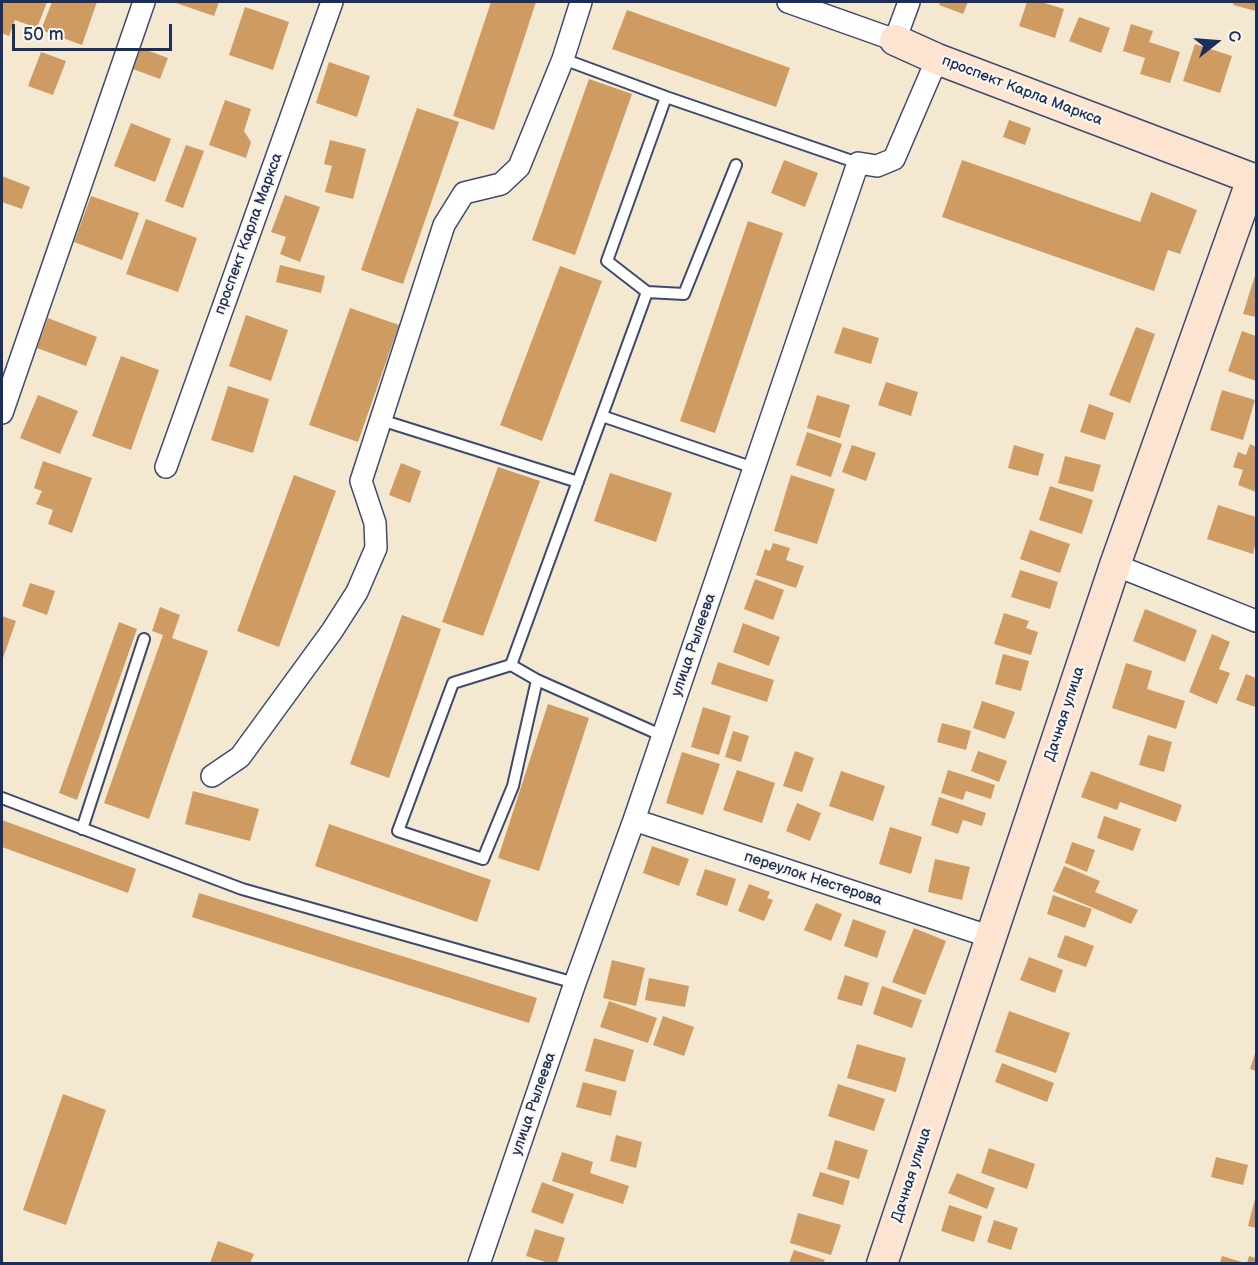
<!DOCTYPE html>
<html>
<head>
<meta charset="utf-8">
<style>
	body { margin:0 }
	#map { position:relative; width:1258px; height:1265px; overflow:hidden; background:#f4e8d0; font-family:"Balsamiq Sans",sans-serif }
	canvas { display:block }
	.frame { position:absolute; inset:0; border:3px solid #1b2f5e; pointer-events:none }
	.north { position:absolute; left:1186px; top:12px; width:60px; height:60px; -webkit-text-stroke:4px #fbf7ec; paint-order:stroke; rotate:73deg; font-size:16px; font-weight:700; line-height:24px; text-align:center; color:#1b2f5e }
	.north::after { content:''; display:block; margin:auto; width:21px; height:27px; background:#1b2f5e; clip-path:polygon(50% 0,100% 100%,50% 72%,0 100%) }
	.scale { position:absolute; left:12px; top:24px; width:160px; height:27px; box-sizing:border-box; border:3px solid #1b2f5e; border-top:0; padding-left:8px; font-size:18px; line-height:21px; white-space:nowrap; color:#1b2f5e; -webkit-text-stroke:4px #fbf7ec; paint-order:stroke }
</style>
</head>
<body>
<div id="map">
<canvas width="1258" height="1265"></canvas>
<div class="frame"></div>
<div class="north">С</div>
<div class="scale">50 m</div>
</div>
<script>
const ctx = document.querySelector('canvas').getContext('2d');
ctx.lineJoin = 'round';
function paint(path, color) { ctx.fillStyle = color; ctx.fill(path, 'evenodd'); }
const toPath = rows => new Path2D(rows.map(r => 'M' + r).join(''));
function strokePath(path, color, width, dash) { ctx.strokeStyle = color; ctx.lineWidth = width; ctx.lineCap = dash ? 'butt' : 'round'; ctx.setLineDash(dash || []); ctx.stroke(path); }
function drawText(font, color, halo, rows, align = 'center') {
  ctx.font = font + ' "Balsamiq Sans",sans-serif'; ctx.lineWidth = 4.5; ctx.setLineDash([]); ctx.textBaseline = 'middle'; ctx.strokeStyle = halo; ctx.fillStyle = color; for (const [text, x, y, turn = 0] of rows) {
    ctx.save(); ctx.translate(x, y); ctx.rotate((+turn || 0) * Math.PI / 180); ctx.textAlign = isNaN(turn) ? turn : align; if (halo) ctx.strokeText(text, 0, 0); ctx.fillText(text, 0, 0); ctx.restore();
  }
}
paint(toPath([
	[2,2,47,2,37,28,15,20,9,36,2,33],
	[52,2,97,2,82,45,41,30],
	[173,2,219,2,214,16],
	[491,2,536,2,494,130,453,116],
	[940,2,968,2,963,14,939,5],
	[1027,2,1041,2,1064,9,1055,38,1019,26],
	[1234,2,1256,2,1256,11,1233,5],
	[245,7,289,22,273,70,229,55],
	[627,10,790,68,776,107,612,49],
	[1079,17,1110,28,1101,53,1069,41],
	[1131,24,1153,31,1149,42,1180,52,1170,83,1140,74,1145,58,1123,51],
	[1195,44,1232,56,1220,93,1183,81],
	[141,48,168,58,160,79,133,69],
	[41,52,66,61,53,95,28,86],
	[329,62,370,76,357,117,316,103],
	[589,79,632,94,575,255,532,240],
	[225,100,251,109,244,131,251,142,246,158,209,145],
	[417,108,459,122,403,284,361,270],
	[1009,120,1031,128,1025,145,1003,137],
	[131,123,171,139,155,182,114,166],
	[330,140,366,149,353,199,325,192,332,166,324,164],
	[186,145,204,151,183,208,165,201],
	[784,160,818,173,805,207,771,193],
	[962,160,1140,222,1151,192,1197,210,1180,254,1168,250,1154,291,942,217],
	[2,176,30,187,22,209,2,202],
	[285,195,320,207,300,262,280,254,286,237,271,232],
	[91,196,139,213,122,260,74,242],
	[146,219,197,238,178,292,126,274],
	[748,221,783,233,715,433,680,421],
	[280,265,325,276,321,293,276,282],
	[560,266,602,281,542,441,500,425],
	[1256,272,1256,317,1243,314],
	[350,308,399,325,358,442,309,425],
	[246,315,288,330,271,381,229,366],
	[48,318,97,337,86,366,37,348],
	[843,327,879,338,871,364,834,353],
	[1136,327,1155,334,1130,403,1109,395],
	[1242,331,1256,336,1256,381,1228,371],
	[121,356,159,370,131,450,92,436],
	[886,382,918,392,911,416,878,405],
	[228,386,269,399,253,453,211,440],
	[1222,390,1255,400,1243,440,1210,430],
	[38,395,78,411,60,454,20,438],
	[817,395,850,405,840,438,807,428],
	[1089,404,1114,413,1105,440,1080,432],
	[807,432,842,444,831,477,796,465],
	[1250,444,1256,447,1256,492,1238,485,1243,470,1233,467,1238,452,1246,455],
	[852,445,876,453,866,481,842,472],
	[1014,445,1044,454,1038,476,1008,468],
	[1065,456,1101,465,1093,492,1058,483],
	[43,461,92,478,72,533,48,524,53,510,36,504,42,491,34,488],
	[401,463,421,471,410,503,389,495],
	[498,467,540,481,483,636,442,622],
	[610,473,672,493,656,542,594,521],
	[294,475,336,491,279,647,237,631],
	[791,475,835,489,817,544,774,531],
	[1050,486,1093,500,1082,534,1039,520],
	[1218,505,1256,517,1256,542,1253,554,1207,539],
	[1030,530,1070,544,1060,573,1020,559],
	[773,543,790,548,786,560,804,566,796,588,756,575,765,549,770,551],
	[1020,570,1058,582,1050,609,1011,597],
	[755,579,784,590,773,620,744,609],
	[30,583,55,591,47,615,22,606],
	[160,607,180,615,172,638,208,651,149,819,104,803,163,635,152,631],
	[1145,609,1197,630,1185,662,1133,641],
	[1004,613,1029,621,1026,628,1038,632,1031,655,994,644],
	[402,615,441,629,389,778,350,764],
	[2,616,16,621,2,661],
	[119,622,137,629,77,800,59,793],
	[743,623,780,637,769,666,733,652],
	[1212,634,1230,642,1219,669,1230,673,1217,704,1189,692],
	[1003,654,1029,661,1021,691,995,684],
	[718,662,774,680,767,702,711,684],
	[1126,663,1152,671,1147,689,1185,701,1176,729,1112,708],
	[1246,674,1256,678,1256,702,1255,707,1236,700],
	[982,701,1015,712,1005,739,973,728],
	[548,704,589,718,539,871,498,858],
	[703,707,731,716,719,755,691,747],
	[942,723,971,731,966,750,937,742],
	[733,731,749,736,741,762,725,757],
	[1148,735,1172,742,1164,772,1139,765],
	[795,751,814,758,802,792,783,786],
	[978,751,1007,761,999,782,971,771],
	[682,752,720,764,703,815,666,803],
	[737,770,775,783,762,823,723,810],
	[948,770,995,785,991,799,966,791,963,800,941,793],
	[841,771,885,786,873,821,829,806],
	[1091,771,1182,805,1176,822,1120,802,1117,810,1081,797],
	[193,791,259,809,250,841,185,824],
	[939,797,986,813,982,826,963,820,958,834,931,825],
	[797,803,821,813,810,841,786,831],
	[1104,816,1141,829,1133,851,1097,838],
	[2,820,136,869,128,893,2,847],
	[329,824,491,880,477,922,315,866],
	[890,827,922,837,911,874,879,864],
	[1072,842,1095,850,1087,872,1065,863],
	[652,846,689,859,679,886,643,873],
	[935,859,970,867,962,900,928,892],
	[1064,866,1100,881,1095,892,1138,910,1131,924,1053,891],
	[705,869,736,879,727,906,696,895],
	[749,884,770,892,767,898,773,900,764,921,738,911],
	[199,893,537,998,529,1023,192,917],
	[1053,895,1092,909,1085,928,1047,914],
	[816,903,842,914,831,941,804,930],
	[853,919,886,931,877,958,844,946],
	[914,928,946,941,925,995,892,982],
	[1065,935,1094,946,1086,967,1057,957],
	[1029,957,1063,970,1055,993,1020,980],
	[612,960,645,968,636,1006,603,998],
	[845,975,869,983,862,1006,837,999],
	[649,978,689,986,685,1007,645,1000],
	[882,986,922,1000,912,1028,873,1014],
	[609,1001,657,1018,648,1043,600,1027],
	[1009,1011,1070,1033,1056,1073,995,1052],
	[663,1016,694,1027,684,1056,653,1045],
	[594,1038,634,1050,625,1082,585,1071],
	[857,1044,906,1058,896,1092,847,1078],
	[1256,1050,1256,1071,1250,1069],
	[1002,1063,1054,1083,1047,1102,995,1082],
	[583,1082,617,1091,611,1116,576,1107],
	[838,1084,885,1099,874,1131,828,1116],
	[63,1094,106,1110,66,1225,23,1210],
	[616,1135,642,1142,636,1168,610,1161],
	[835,1140,868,1150,859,1179,827,1169],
	[989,1148,1035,1164,1027,1189,981,1173],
	[562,1152,593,1162,590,1173,629,1186,623,1204,552,1181],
	[1216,1157,1248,1165,1243,1185,1211,1177],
	[820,1172,850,1181,843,1205,812,1196],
	[957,1173,995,1188,987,1209,948,1193],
	[542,1182,574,1194,563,1224,531,1212],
	[1256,1195,1256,1228,1248,1226],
	[949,1205,982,1216,974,1242,941,1231],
	[798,1213,841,1225,831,1255,790,1243],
	[994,1220,1018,1228,1011,1250,987,1242],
	[535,1229,565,1238,557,1263,549,1263,526,1256],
	[218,1241,254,1254,250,1263,210,1263],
	[794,1250,825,1260,823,1263,789,1263],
	[1222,1256,1245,1263,1220,1263],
	[1249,1256,1256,1258,1256,1263,1247,1263]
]), '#ce9c62');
const lane = toPath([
	[563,59,666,97,858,163],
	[647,292,684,294,736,165],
	[602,416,754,468],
	[381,420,578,482],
	[511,665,537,680,513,786,483,859,398,831,453,683,511,665,647,292,607,261,666,97],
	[537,680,663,736],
	[2,798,242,889,575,983],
	[82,829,144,639]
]);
const street = toPath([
	[788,2,895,40,909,2],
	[2,413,144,2],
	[166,467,332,2],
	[1115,565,1256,621],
	[212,776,240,757,332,631,357,592,376,548,375,523,361,481,444,225,464,193,501,184,519,167,563,59,581,2],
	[634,820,991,937],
	[479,1264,575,983,634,820,858,163,877,166,894,159,937,59]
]);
const secondary = toPath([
	[895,40,937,59,1256,180],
	[882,1264,1115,565,1252,179]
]);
strokePath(lane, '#3c4b6f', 14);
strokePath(street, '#3c4b6f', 24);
strokePath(secondary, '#3c4b6f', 33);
strokePath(lane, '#fff', 10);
strokePath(street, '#fff', 21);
strokePath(secondary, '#fde4d0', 30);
drawText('15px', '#1b2f5e', '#fbf7ec', [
	["проспект Карла Маркса",1022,91,21],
	["проспект Карла Маркса",249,234,-70],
	["улица Рылеева",694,645,-71],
	["Дачная улица",1065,714,-72],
	["переулок Нестерова",813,879,18],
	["улица Рылеева",534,1104,-71],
	["Дачная улица",912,1175,-72]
]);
</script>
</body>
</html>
